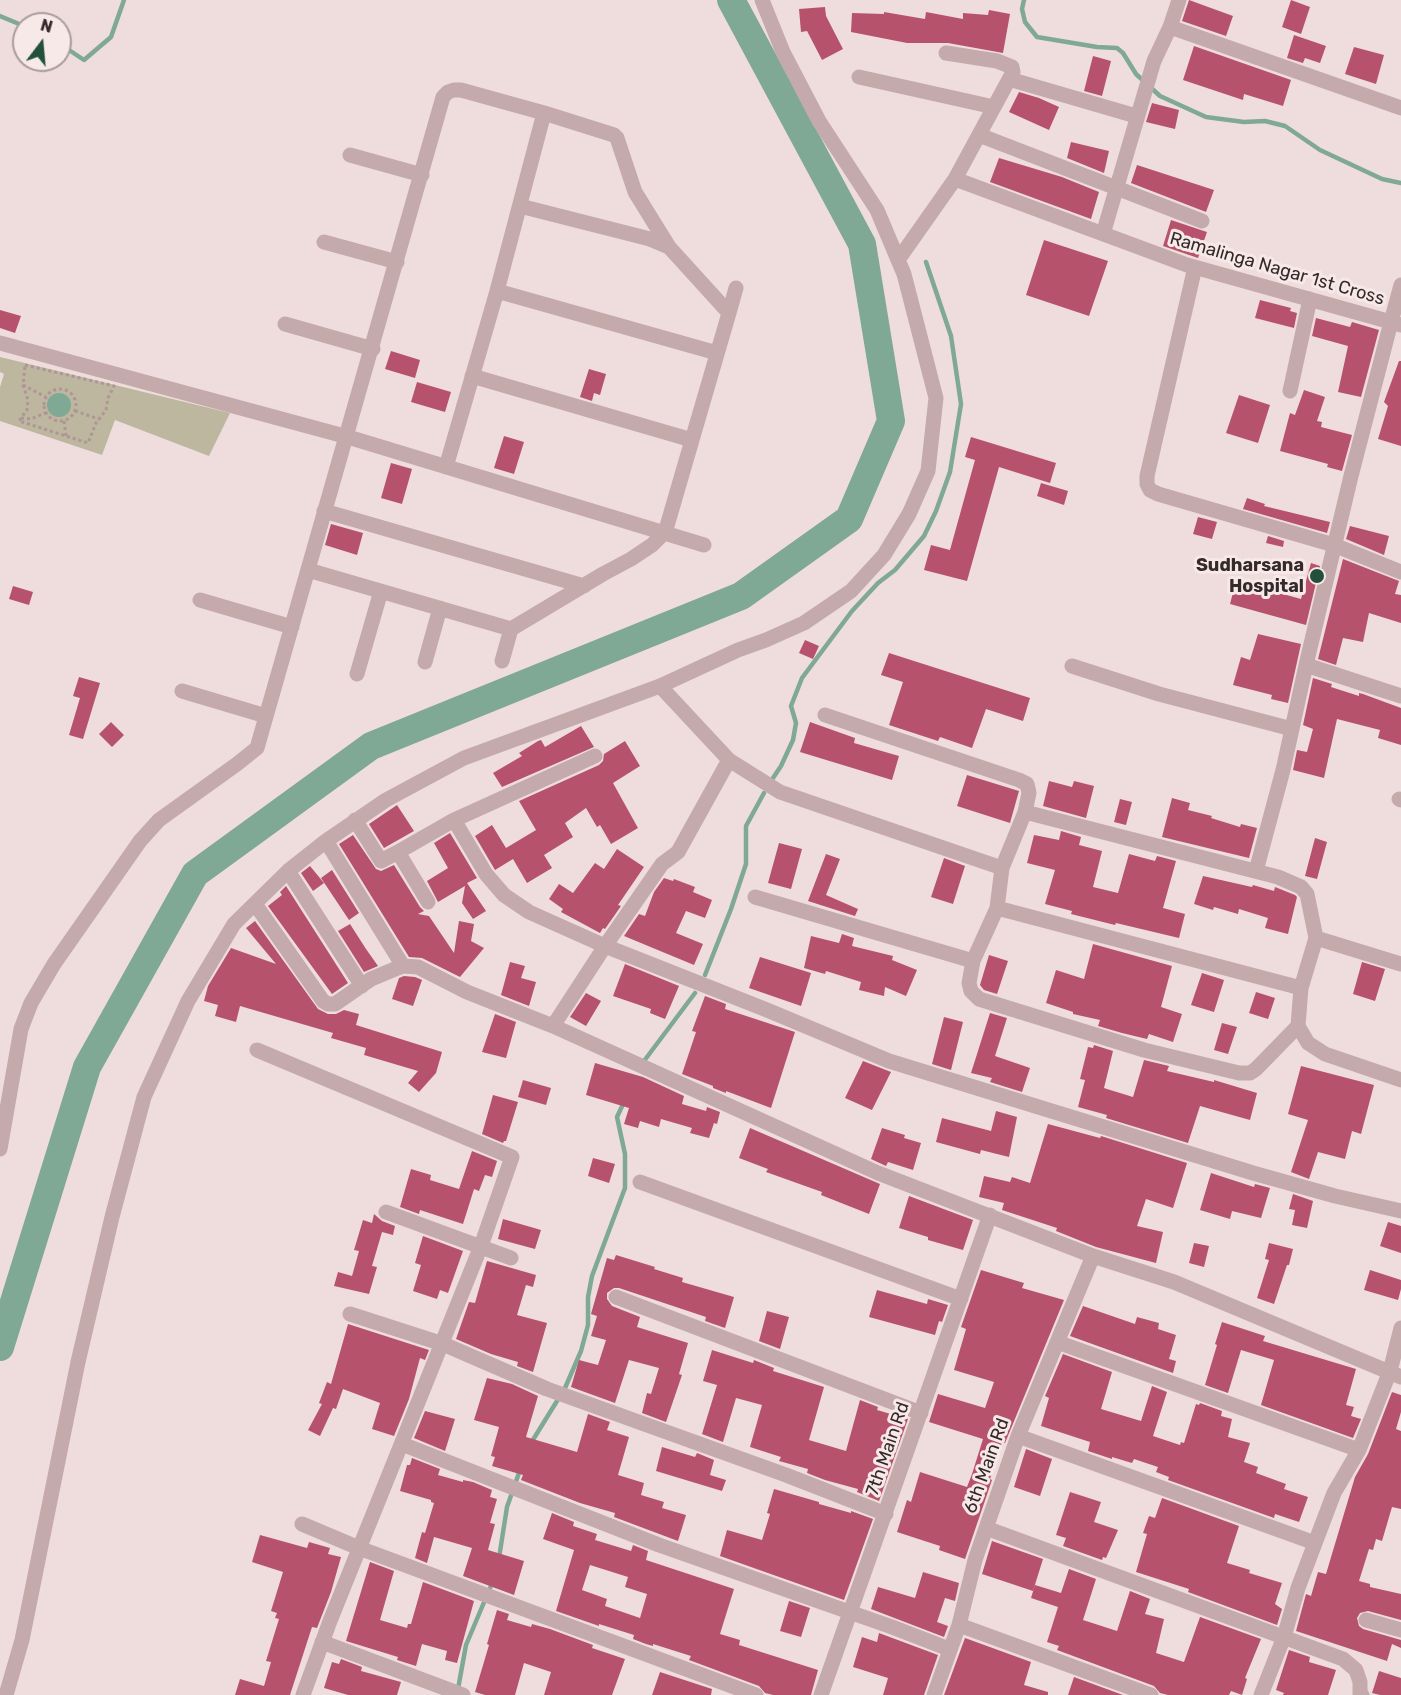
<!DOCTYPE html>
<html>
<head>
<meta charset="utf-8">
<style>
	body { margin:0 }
	#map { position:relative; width:1401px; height:1695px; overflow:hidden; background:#efdddd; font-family:Rubik,sans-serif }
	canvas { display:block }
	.north { position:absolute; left:12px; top:12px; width:60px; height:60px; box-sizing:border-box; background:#f7e9e8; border:2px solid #a99c9c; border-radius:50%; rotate:16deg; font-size:16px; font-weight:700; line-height:24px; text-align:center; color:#34292b }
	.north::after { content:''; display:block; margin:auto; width:21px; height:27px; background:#23503c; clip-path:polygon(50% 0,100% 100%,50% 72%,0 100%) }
</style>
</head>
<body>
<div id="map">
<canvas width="1401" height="1695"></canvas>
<div class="north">N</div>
</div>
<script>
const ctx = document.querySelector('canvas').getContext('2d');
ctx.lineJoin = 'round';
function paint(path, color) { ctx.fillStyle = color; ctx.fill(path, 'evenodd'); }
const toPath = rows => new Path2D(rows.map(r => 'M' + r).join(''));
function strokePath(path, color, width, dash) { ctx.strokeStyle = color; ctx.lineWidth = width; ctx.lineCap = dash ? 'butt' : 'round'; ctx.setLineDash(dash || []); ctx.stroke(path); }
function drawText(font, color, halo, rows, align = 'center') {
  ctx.font = font + ' Rubik,sans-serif'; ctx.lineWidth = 6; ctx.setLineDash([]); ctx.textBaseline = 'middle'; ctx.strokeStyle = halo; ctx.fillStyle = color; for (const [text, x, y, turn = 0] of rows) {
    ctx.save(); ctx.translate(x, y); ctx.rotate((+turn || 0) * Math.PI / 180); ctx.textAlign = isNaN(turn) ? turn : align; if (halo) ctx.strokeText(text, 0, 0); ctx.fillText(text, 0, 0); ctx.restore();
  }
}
paint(toPath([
	[0,357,230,413,209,456,115,420,102,455,0,421,0,387,4,374,0,372]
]), '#bcb79e');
paint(toPath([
	'47 405a12 12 0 1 1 24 0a12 12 0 1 1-24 0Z'
]), '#7fa895');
strokePath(toPath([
	[1024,0,1022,9,1025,22,1037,37,1097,47,1117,48,1123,53,1136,74,1160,96,1206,117,1244,122,1265,121,1285,126,1320,150,1382,179,1401,183],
	[0,16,24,26],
	[60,44,84,60,111,37,124,0],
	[773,778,781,766,793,740,796,723,791,706,802,678,852,611,878,583,895,570,924,536,936,511,950,472,961,404,951,336,926,262],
	[705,975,731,909,746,864,746,826,764,793],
	[644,1061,695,993],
	[531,1443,565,1388,581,1351,588,1325,588,1297,592,1276,625,1188,625,1154,617,1117,624,1102],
	[499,1558,507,1507,520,1470],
	[458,1689,466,1645,493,1581]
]), '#7fa895', 4.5);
strokePath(toPath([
	[0,1347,87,1067,195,874,371,746,741,596,849,519,891,421,862,244,731,0]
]), '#7fa895', 28);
paint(toPath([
	[1189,0,1233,16,1226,36,1182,21],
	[1291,0,1310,7,1301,34,1282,27],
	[825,7,826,16,843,49,822,60,807,31,801,32,799,9],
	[989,10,1010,14,1003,53,948,43,907,43,851,32,852,13,884,14,884,12,925,19,926,12,963,19,963,13,988,15],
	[1294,35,1326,46,1320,63,1305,58,1303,63,1287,58],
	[1194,46,1291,80,1283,106,1244,94,1243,100,1183,80],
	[1354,47,1384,55,1376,84,1345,74],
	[1093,56,1111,61,1102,96,1084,91],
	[1019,92,1039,98,1059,107,1049,130,1009,112],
	[1152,103,1179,110,1175,129,1146,122],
	[1071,142,1109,151,1104,173,1067,158],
	[999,158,1062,177,1099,192,1091,219,990,182],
	[1137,165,1214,190,1206,212,1131,183],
	[1171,220,1207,232,1198,258,1163,246],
	[1044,240,1108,261,1089,316,1026,295],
	[1260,300,1291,308,1290,311,1297,313,1294,328,1255,318],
	[0,310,21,316,15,333,0,328],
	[1316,318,1350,327,1352,322,1379,330,1361,397,1338,392,1348,346,1312,336],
	[391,351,420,360,415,378,385,369],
	[1399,361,1401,361,1401,446,1378,439,1388,406,1384,402],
	[589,369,606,374,600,395,594,393,592,401,580,397],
	[417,382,451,392,445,412,411,402],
	[1304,390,1325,397,1317,421,1322,422,1321,427,1352,435,1342,471,1327,467,1328,464,1280,451,1290,413,1295,415],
	[1239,395,1270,405,1258,443,1226,433],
	[504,436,524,442,514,474,494,468],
	[971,437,1056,463,1050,483,999,467,967,581,924,570,931,545,950,550,975,460,965,457],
	[391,463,412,469,402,504,381,498],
	[1041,483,1068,491,1064,505,1037,496],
	[1247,498,1265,504,1264,506,1330,522,1327,533,1243,509],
	[1198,517,1217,522,1212,539,1193,534],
	[331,524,363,533,357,555,325,545],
	[1350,526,1389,536,1384,555,1346,539],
	[1268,536,1284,541,1283,547,1266,543],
	[1343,559,1399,581,1395,594,1401,595,1401,623,1369,613,1363,642,1343,638,1336,665,1318,659],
	[1311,563,1320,566,1306,625,1230,604,1236,581,1301,599],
	[13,586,33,592,29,605,9,599],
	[1258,634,1301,644,1288,703,1271,699,1272,695,1233,685,1241,657,1250,660],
	[805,640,819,646,813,659,799,653],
	[889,653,1030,698,1023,721,986,709,972,748,940,737,938,741,889,725,903,682,881,675],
	[79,677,100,683,83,739,69,735,80,698,73,696],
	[1313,678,1332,684,1331,687,1359,696,1359,693,1363,694,1401,708,1401,745,1378,738,1380,730,1337,719,1324,778,1293,770,1297,750,1307,752,1313,729,1303,725],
	[111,722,124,735,112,747,99,734],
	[810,722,855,738,854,743,899,756,892,780,800,752],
	[581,726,594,747,502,787,493,773,522,756,519,753,538,741,541,740,545,747],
	[625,741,640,766,613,783,638,828,611,844,600,825,597,827,586,808,565,823,573,837,544,855,552,868,527,883,513,859,495,870,475,836,492,825,506,848,536,830,519,801,599,765,603,761,604,754],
	[967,775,1019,791,1010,823,957,806],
	[1049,781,1072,787,1074,781,1094,786,1086,818,1043,806],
	[1172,798,1190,803,1188,810,1212,816,1211,818,1240,827,1241,824,1257,828,1249,858,1162,837],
	[1120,799,1132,802,1126,825,1114,822],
	[397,805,414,831,384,848,369,824],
	[1061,831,1081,837,1079,845,1102,851,1093,887,1118,893,1129,854,1155,861,1157,856,1176,861,1163,908,1185,914,1179,938,1116,923,1115,925,1071,914,1072,911,1045,904,1055,870,1027,863,1034,835,1059,840],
	[450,833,477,878,467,883,486,911,473,919,462,903,465,886,438,902,427,881,448,868,434,843],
	[353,835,376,869,381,871,394,865,420,907,424,911,418,914,429,916,454,953,459,921,474,924,471,941,484,948,460,977,422,958,409,957,339,844],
	[1315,838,1327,842,1317,879,1305,876],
	[779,843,802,849,791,889,768,883],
	[617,849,644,867,618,905,621,906,605,929,603,928,600,933,561,912,563,909,549,899,559,884,573,893,595,863,604,869],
	[826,854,840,859,826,895,858,909,855,916,808,901],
	[944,858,965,866,953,904,931,897],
	[310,866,324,883,313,891,301,873],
	[332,870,359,913,349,920,321,878],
	[1203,876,1252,887,1253,885,1274,891,1275,887,1295,895,1297,897,1288,934,1265,928,1268,918,1239,909,1238,914,1214,907,1213,910,1194,904],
	[664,878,673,881,674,879,695,887,693,892,712,900,705,918,686,911,676,933,703,944,694,965,624,936,639,914,645,916,654,892],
	[286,886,348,983,332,994,268,906,282,895,280,892],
	[255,921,318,1009,328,1014,336,1014,344,1010,359,1014,356,1025,442,1052,436,1073,419,1092,408,1083,418,1071,364,1055,366,1048,331,1038,333,1033,240,1006,236,1022,215,1016,218,1005,204,1001,208,986,231,948,276,964,246,928],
	[350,924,366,949,378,966,364,972,338,931],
	[842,934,854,938,852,946,893,956,892,960,917,970,906,996,885,987,884,996,859,990,861,982,826,971,825,974,804,968,811,936,839,943],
	[1093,944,1172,966,1161,1007,1182,1014,1173,1042,1149,1034,1147,1039,1122,1033,1098,1026,1100,1020,1073,1014,1073,1012,1046,1003,1056,970,1084,979],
	[989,955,1008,961,997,994,984,990,980,985],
	[760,957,811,973,801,1006,749,988],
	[510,962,525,966,521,978,536,982,529,1006,501,995],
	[1362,962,1385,969,1375,1001,1353,994],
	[625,964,679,986,665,1019,650,1013,651,1009,613,996],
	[1202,973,1224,980,1214,1012,1191,1005],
	[404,976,415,977,422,980,413,1006,392,999,399,978],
	[1256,992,1275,998,1268,1019,1249,1013],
	[586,993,601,1001,586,1026,570,1017],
	[705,996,726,1004,725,1009,795,1032,771,1108,726,1091,726,1093,713,1088,713,1086,682,1074,696,1032,692,1031],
	[990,1013,1007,1018,995,1056,1030,1068,1022,1092,990,1082,992,1078,971,1073],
	[495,1014,516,1022,506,1058,482,1052],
	[944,1017,963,1022,951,1070,932,1064],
	[1222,1023,1237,1027,1228,1054,1214,1050],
	[1094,1045,1113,1051,1104,1088,1107,1089,1133,1097,1144,1060,1169,1066,1167,1071,1214,1082,1214,1080,1257,1093,1250,1120,1200,1106,1188,1143,1106,1118,1107,1115,1078,1107,1085,1080,1080,1079,1088,1047,1093,1048],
	[863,1061,891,1072,872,1110,845,1098],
	[595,1063,643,1077,684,1096,682,1104,706,1111,707,1107,720,1112,717,1124,714,1123,709,1138,690,1133,692,1128,661,1119,659,1127,640,1121,638,1128,624,1124,629,1108,586,1095],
	[1301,1066,1374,1085,1361,1134,1352,1131,1345,1159,1318,1152,1309,1179,1291,1172,1308,1120,1288,1114],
	[523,1080,551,1088,546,1105,518,1097],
	[493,1095,518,1102,506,1141,504,1141,503,1143,482,1134],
	[996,1111,1017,1117,1009,1157,981,1150,980,1154,936,1142,942,1118,991,1131],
	[1048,1124,1100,1138,1101,1136,1187,1163,1173,1208,1146,1199,1137,1226,1163,1232,1156,1263,1096,1247,1056,1231,1057,1228,1002,1210,1004,1203,979,1197,984,1176,1010,1182,1012,1177,1030,1183],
	[750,1128,880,1184,869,1214,821,1195,822,1192,766,1172,768,1169,739,1158],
	[882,1128,905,1135,904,1138,921,1143,913,1170,888,1162,886,1166,871,1159],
	[472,1151,497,1161,492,1177,485,1175,479,1191,474,1189,463,1224,420,1210,419,1214,400,1207,411,1169,431,1175,430,1180,459,1189],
	[593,1158,615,1164,609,1183,588,1176],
	[1211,1173,1254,1187,1255,1184,1270,1188,1261,1218,1232,1211,1230,1219,1200,1210],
	[1293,1194,1313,1201,1307,1228,1292,1225,1295,1210,1289,1209],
	[909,1196,973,1220,963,1250,928,1240,928,1237,899,1228],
	[374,1214,382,1221,395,1226,393,1235,382,1232,372,1266,377,1267,369,1294,334,1286,338,1272,352,1276,359,1251,354,1250,363,1220,372,1223],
	[503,1219,541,1230,535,1249,498,1239],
	[1388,1222,1401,1226,1401,1253,1380,1246],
	[423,1236,463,1251,448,1293,440,1290,437,1299,413,1291,421,1265,415,1263],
	[1194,1243,1209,1246,1204,1267,1189,1263],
	[1269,1243,1293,1249,1289,1265,1287,1265,1274,1304,1257,1298,1269,1260,1265,1259],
	[616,1255,655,1267,654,1269,683,1278,682,1282,734,1297,725,1328,705,1321,706,1317,619,1288,614,1288,607,1293,607,1299,612,1306,640,1317,637,1327,688,1343,679,1374,682,1375,666,1422,642,1413,647,1393,651,1394,659,1368,629,1360,615,1403,571,1387,579,1360,598,1365,606,1340,591,1336,597,1316,591,1314,607,1258,614,1260],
	[487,1261,536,1275,533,1287,526,1285,517,1315,547,1323,533,1372,517,1366,518,1362,491,1354,456,1339,469,1302,475,1303],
	[981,1270,1024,1283,1022,1288,1064,1300,1005,1443,1002,1442,990,1479,992,1480,965,1559,939,1550,940,1546,897,1532,907,1500,911,1502,920,1472,967,1487,972,1474,983,1439,929,1422,938,1394,985,1408,994,1382,954,1370,966,1329,961,1327],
	[1370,1270,1401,1280,1401,1289,1398,1300,1364,1290],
	[877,1290,927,1304,928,1299,948,1305,942,1322,939,1321,935,1335,869,1317],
	[1083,1306,1135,1324,1137,1317,1159,1323,1158,1329,1176,1335,1169,1359,1176,1361,1173,1373,1070,1336],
	[767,1311,789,1317,780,1349,759,1341],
	[1222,1322,1265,1336,1263,1341,1356,1369,1346,1405,1354,1407,1351,1416,1361,1419,1353,1438,1261,1405,1274,1360,1241,1350,1228,1393,1205,1385,1217,1345,1215,1344],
	[348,1324,429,1350,425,1360,420,1358,409,1399,394,1436,372,1429,380,1403,343,1389,336,1409,333,1408,320,1436,308,1430,322,1404,319,1403,327,1382,331,1384],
	[712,1350,753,1363,754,1360,774,1368,773,1371,824,1387,809,1440,846,1451,860,1400,878,1407,877,1410,908,1419,879,1501,857,1492,858,1489,825,1480,807,1473,808,1469,779,1461,781,1457,750,1447,762,1405,736,1398,723,1442,702,1434,717,1385,703,1381],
	[1063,1354,1112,1372,1101,1409,1141,1421,1152,1386,1167,1392,1153,1436,1180,1445,1181,1442,1184,1443,1196,1404,1199,1405,1200,1403,1222,1411,1221,1416,1232,1419,1228,1437,1250,1443,1244,1462,1258,1467,1256,1473,1286,1484,1284,1489,1308,1497,1299,1522,1275,1514,1274,1518,1168,1480,1169,1477,1156,1472,1158,1467,1134,1459,1132,1463,1112,1457,1112,1459,1088,1451,1090,1442,1041,1426,1049,1398,1045,1396],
	[487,1378,512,1384,538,1396,526,1437,577,1452,588,1414,610,1422,607,1430,629,1437,618,1475,644,1483,641,1495,664,1502,662,1508,686,1515,678,1541,614,1517,615,1513,580,1503,521,1480,523,1475,492,1466,495,1457,491,1456,499,1427,474,1420],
	[1392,1392,1401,1395,1401,1412,1396,1429,1401,1431,1401,1509,1392,1507,1382,1541,1376,1539,1373,1550,1369,1549,1359,1581,1370,1584,1370,1587,1401,1594,1401,1620,1368,1611,1360,1613,1357,1618,1359,1626,1363,1629,1401,1640,1401,1648,1392,1644,1387,1661,1296,1631,1306,1594,1311,1596,1318,1572,1326,1574,1355,1477,1368,1454],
	[425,1411,455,1419,445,1451,414,1438],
	[662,1447,695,1457,697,1453,714,1460,710,1475,726,1480,722,1491,656,1471],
	[1026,1449,1052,1459,1040,1496,1014,1487],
	[412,1458,440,1469,438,1475,463,1482,463,1480,473,1482,492,1490,490,1497,497,1499,490,1523,495,1524,488,1550,524,1561,514,1595,463,1576,472,1548,434,1537,427,1563,415,1558,422,1532,425,1533,434,1503,431,1502,431,1500,400,1491,407,1465,410,1465],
	[774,1489,819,1502,819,1504,851,1513,851,1511,873,1519,844,1600,720,1556,727,1530,762,1540,770,1514,767,1513],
	[1070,1492,1101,1502,1094,1522,1118,1530,1106,1558,1103,1557,1102,1560,1063,1546,1066,1538,1056,1535],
	[1162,1498,1239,1526,1227,1563,1250,1570,1249,1573,1282,1583,1275,1604,1282,1609,1277,1625,1188,1592,1189,1589,1136,1572,1147,1534,1143,1533,1149,1516,1155,1518],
	[552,1513,574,1522,573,1526,597,1534,595,1540,631,1551,633,1545,648,1551,646,1560,734,1589,720,1634,740,1640,739,1645,818,1670,811,1695,773,1695,765,1693,759,1686,689,1660,691,1656,653,1644,653,1646,646,1644,633,1639,634,1635,599,1624,599,1626,556,1611,574,1550,543,1539],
	[590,1565,628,1577,625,1587,647,1594,640,1618,605,1606,607,1599,582,1590],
	[260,1535,307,1548,309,1542,330,1548,328,1554,341,1557,331,1592,317,1628,312,1627,290,1695,235,1695,240,1679,264,1686,271,1662,266,1661,279,1619,275,1618,277,1613,271,1611,283,1572,252,1562],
	[992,1541,1043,1559,1033,1591,982,1574],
	[370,1562,394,1571,380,1620,407,1628,408,1624,411,1624,423,1582,474,1601,457,1663,445,1660,447,1651,422,1644,416,1666,397,1660,398,1657,346,1641],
	[1069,1569,1096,1579,1083,1620,1117,1631,1130,1591,1150,1599,1145,1614,1164,1619,1156,1653,1184,1662,1200,1617,1261,1639,1245,1678,1247,1679,1242,1695,1231,1691,1229,1695,1168,1695,1160,1693,1154,1686,1057,1650,1059,1646,1047,1642,1058,1607,1031,1598,1035,1585,1061,1593],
	[923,1572,959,1583,955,1601,945,1598,937,1622,948,1626,944,1637,871,1609,878,1587,915,1598],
	[789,1601,810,1608,801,1637,780,1631],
	[497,1610,509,1614,507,1620,531,1627,532,1624,550,1629,593,1645,592,1648,625,1659,612,1695,544,1695,551,1672,524,1663,515,1695,485,1695,475,1692,489,1645,487,1644],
	[879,1633,938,1655,924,1695,883,1695,888,1678,853,1667,862,1637,877,1642],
	[965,1638,1031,1662,1024,1685,1048,1692,1048,1695,944,1695],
	[1289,1650,1310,1657,1309,1662,1336,1670,1328,1695,1283,1695,1284,1693,1276,1690],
	[341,1659,362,1667,361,1671,401,1682,397,1695,348,1695,324,1688,332,1662,339,1664],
	[1379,1671,1401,1678,1401,1695,1380,1695,1372,1693],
	[660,1672,712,1689,711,1695,652,1695],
	[1074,1677,1123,1695,1068,1695]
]), '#b7526d');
strokePath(toPath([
	[25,365,114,386,108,398,106,410,96,423,88,443,19,421,27,410,28,400,23,385,25,365],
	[23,385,46,397],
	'44 405a16 16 0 1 1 32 0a16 16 0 1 1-32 0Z',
	[75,411,99,419],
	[21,418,31,419,45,413],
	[64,421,66,436]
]), '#b19496', 3, [3, 3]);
strokePath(toPath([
	[1170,27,1401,108],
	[946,53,997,61,1012,67,1013,72,955,179],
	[859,77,994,107],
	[1009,79,1136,116],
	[979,135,1202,221],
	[350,155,422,175],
	[520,206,650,239,669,247],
	[1103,234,1154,61,1170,27,1179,0],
	[324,242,397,262],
	[898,260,955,179,1187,265,1391,322,1351,476,1306,665,1401,696],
	[1195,267,1147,476,1147,484,1150,490,1158,494,1334,545,1401,572],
	[1401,285,1391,322,1401,325],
	[497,291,717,353],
	[729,313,736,288],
	[285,324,373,349],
	[0,343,348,437,704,545],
	[472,376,692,440],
	[1290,391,1310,299],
	[446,467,497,291,544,113],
	[324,511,584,586],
	[308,570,511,629],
	[200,600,292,627],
	[425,662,440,608],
	[1072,666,1159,694,1292,729],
	[357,674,381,591],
	[660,686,729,760,780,792,1002,868,997,908,1301,988],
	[182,691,266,716],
	[825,715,1019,780,1027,784,1029,793,1025,812,1278,877,1301,887,1307,894,1316,938,1301,988,1298,1026,1308,1043,1325,1054,1401,1080],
	[729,760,678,852,662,864,605,946,767,1010,889,1061,1253,1173,1335,1196,1401,1211],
	[1399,799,1401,800],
	[355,820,381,861,398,852,428,902],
	[454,820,595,756],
	[326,841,403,966],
	[398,852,454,820,486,874,504,895,529,912,605,946,553,1026],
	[1002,868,1025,812],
	[288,871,362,986],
	[1256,871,1283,770,1306,665],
	[755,897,973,961],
	[255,904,323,1001,328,1004,335,1004,371,979,395,969,403,966,418,967,467,992,553,1026,878,1173,1093,1256,1174,1282,1401,1377],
	[997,908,973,961,969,983,971,991,979,999,1144,1050,1239,1073,1250,1073,1256,1069,1298,1026],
	[1316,938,1401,964],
	[257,1050,512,1157,481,1246,330,1621,303,1695],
	[0,1149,21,1029,31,1003,54,964,140,841,159,820,237,764,257,748,443,97,448,92,454,90,461,90,544,113,614,135,617,138,635,192,669,247,729,313,667,526,664,533,652,545,631,559,603,574,511,629,502,661],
	[640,1182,961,1299],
	[386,1212,511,1258],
	[616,1297,921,1413],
	[350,1314,443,1344,547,1389,786,1475,886,1514],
	[1057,1342,1359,1450],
	[1018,1436,1315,1543],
	[402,1444,659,1545,892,1627,949,1649],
	[302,1524,359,1548,756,1695],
	[986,1528,1343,1659,1356,1670,1360,1682,1360,1694,1362,1695],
	[1366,1620,1401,1630],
	[959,1625,1151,1695],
	[322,1642,463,1695],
	[6,1695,22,1640,78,1362,112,1217,144,1097,188,1001,234,924,288,871,326,841,386,800,464,758,660,686,738,650,766,640,804,623,851,591,884,555,909,514,928,471,936,398,904,274,877,210,819,121,783,52,762,0],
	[821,1695,990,1215],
	[934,1695,959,1625,975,1560,1018,1436,1093,1256],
	[1261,1695,1284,1637,1298,1588,1334,1493,1359,1450,1390,1371,1401,1328]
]), '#c5aaab', 15);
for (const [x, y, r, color] of [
	[1317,576,8,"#23503c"]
]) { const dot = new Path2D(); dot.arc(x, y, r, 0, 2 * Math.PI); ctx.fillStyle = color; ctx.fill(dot); strokePath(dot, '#f7e9e8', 2); }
drawText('18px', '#34292b', '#f7e9e8', [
	["Ramalinga Nagar 1st Cross",1277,269,16],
	["7th Main Rd",888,1449,-71],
	["6th Main Rd",987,1466,-70]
]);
drawText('bold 18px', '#34292b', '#f7e9e8', [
	["Sudharsana",1304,566],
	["Hospital",1304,587]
], 'right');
</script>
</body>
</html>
